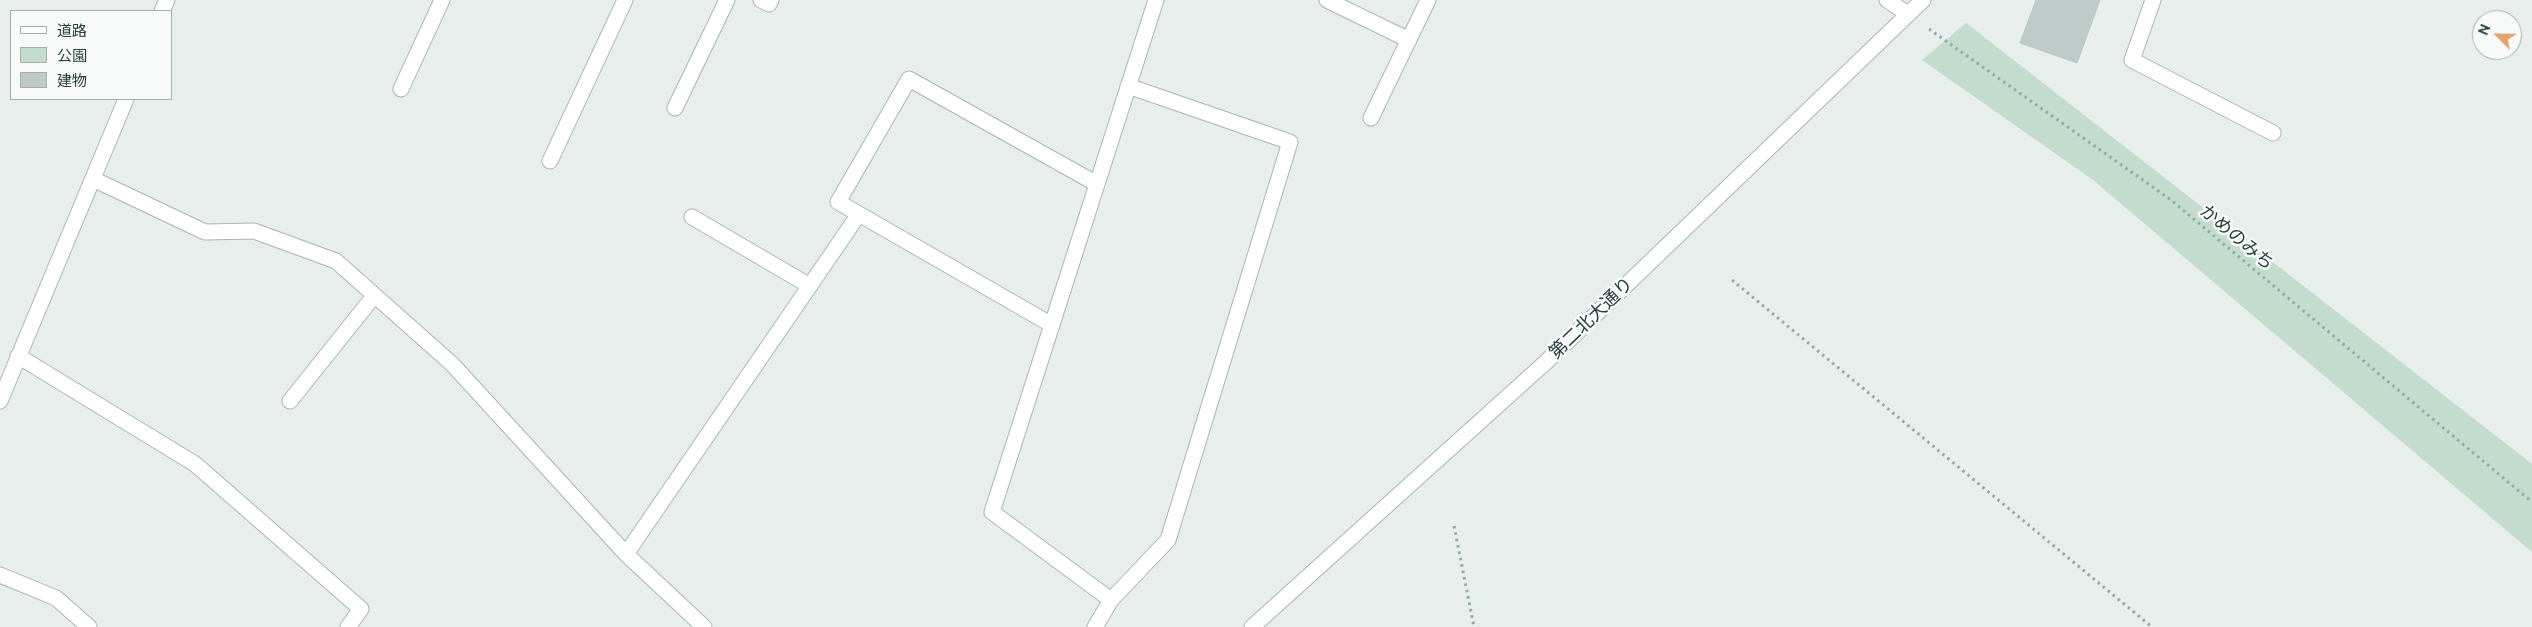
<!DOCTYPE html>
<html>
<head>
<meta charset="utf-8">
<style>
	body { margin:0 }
	#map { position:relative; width:2532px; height:627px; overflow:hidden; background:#e7eeec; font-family:Ubuntu,"Noto Sans JP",sans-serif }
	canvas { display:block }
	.legend { position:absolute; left:10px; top:10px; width:162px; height:90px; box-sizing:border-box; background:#f7faf9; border:1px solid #a4afae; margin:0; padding:6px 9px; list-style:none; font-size:15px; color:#273e3d }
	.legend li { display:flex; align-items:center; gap:10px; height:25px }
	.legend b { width:25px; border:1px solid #a4afae }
	.north { position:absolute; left:2472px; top:10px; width:50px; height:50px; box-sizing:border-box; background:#f7faf9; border:1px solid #a4afae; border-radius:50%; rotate:293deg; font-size:14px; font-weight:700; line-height:20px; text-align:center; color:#273e3d }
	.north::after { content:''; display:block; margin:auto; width:18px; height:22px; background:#e3a270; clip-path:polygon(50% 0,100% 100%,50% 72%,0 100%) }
</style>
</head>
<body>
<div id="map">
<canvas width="2532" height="627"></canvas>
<ul class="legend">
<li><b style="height:6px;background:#fff"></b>道路</li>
<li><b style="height:14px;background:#c3dcce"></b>公園</li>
<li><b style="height:14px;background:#bfcbc9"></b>建物</li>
</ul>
<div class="north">N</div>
</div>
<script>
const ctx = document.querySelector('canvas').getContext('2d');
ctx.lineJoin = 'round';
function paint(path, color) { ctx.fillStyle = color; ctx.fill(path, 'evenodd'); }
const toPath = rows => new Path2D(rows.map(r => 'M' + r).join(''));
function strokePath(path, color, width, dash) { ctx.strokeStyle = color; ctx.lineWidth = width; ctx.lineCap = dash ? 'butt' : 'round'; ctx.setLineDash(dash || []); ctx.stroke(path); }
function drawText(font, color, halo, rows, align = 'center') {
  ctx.font = font + ' Ubuntu,"Noto Sans JP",sans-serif'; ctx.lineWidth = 5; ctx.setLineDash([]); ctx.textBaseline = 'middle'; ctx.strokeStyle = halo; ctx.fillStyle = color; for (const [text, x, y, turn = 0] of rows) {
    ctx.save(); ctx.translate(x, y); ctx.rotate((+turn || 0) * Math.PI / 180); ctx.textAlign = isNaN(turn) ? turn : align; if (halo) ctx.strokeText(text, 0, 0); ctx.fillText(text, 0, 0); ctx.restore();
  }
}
paint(toPath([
	[1966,23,2532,464,2532,552,2093,180,1922,60]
]), '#c3dcce');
const building = toPath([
	[2036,0,2100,0,2077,63,2020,43,2036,0]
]);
paint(building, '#bfcbc9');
strokePath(building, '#bac7c4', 1);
const minor = toPath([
	[761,0,769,4,771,0],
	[1327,0,1409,40],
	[1887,0,1908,14],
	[2153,0,2132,60,2273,133],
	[162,11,167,0],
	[401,89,442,0],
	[675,108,727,0],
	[1371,118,1428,0],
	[550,161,625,0],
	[93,179,205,232,254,231,336,261,452,364,626,554,704,627],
	[692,217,810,286],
	[1052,325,838,202,909,79,1097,184],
	[18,356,195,464,361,609,348,627],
	[0,401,126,99],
	[290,401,374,296],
	[626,554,859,214],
	[0,575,56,598,89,627],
	[1111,600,992,512,1156,0],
	[1095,627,1111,600,1168,540,1290,142,1128,86],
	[1252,627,1546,362,1923,0]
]);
strokePath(minor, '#aab6b4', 17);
strokePath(toPath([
	[1929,29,2171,200,2532,502],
	[1732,280,2152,627],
	[1454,526,1474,627]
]), '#8baeaa', 3, [2.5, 4]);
strokePath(minor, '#fff', 15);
drawText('18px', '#273e3d', '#f7faf9', [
	["かめのみち",2237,237,40],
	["第二北大通り",1591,318,-44]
]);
</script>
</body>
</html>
